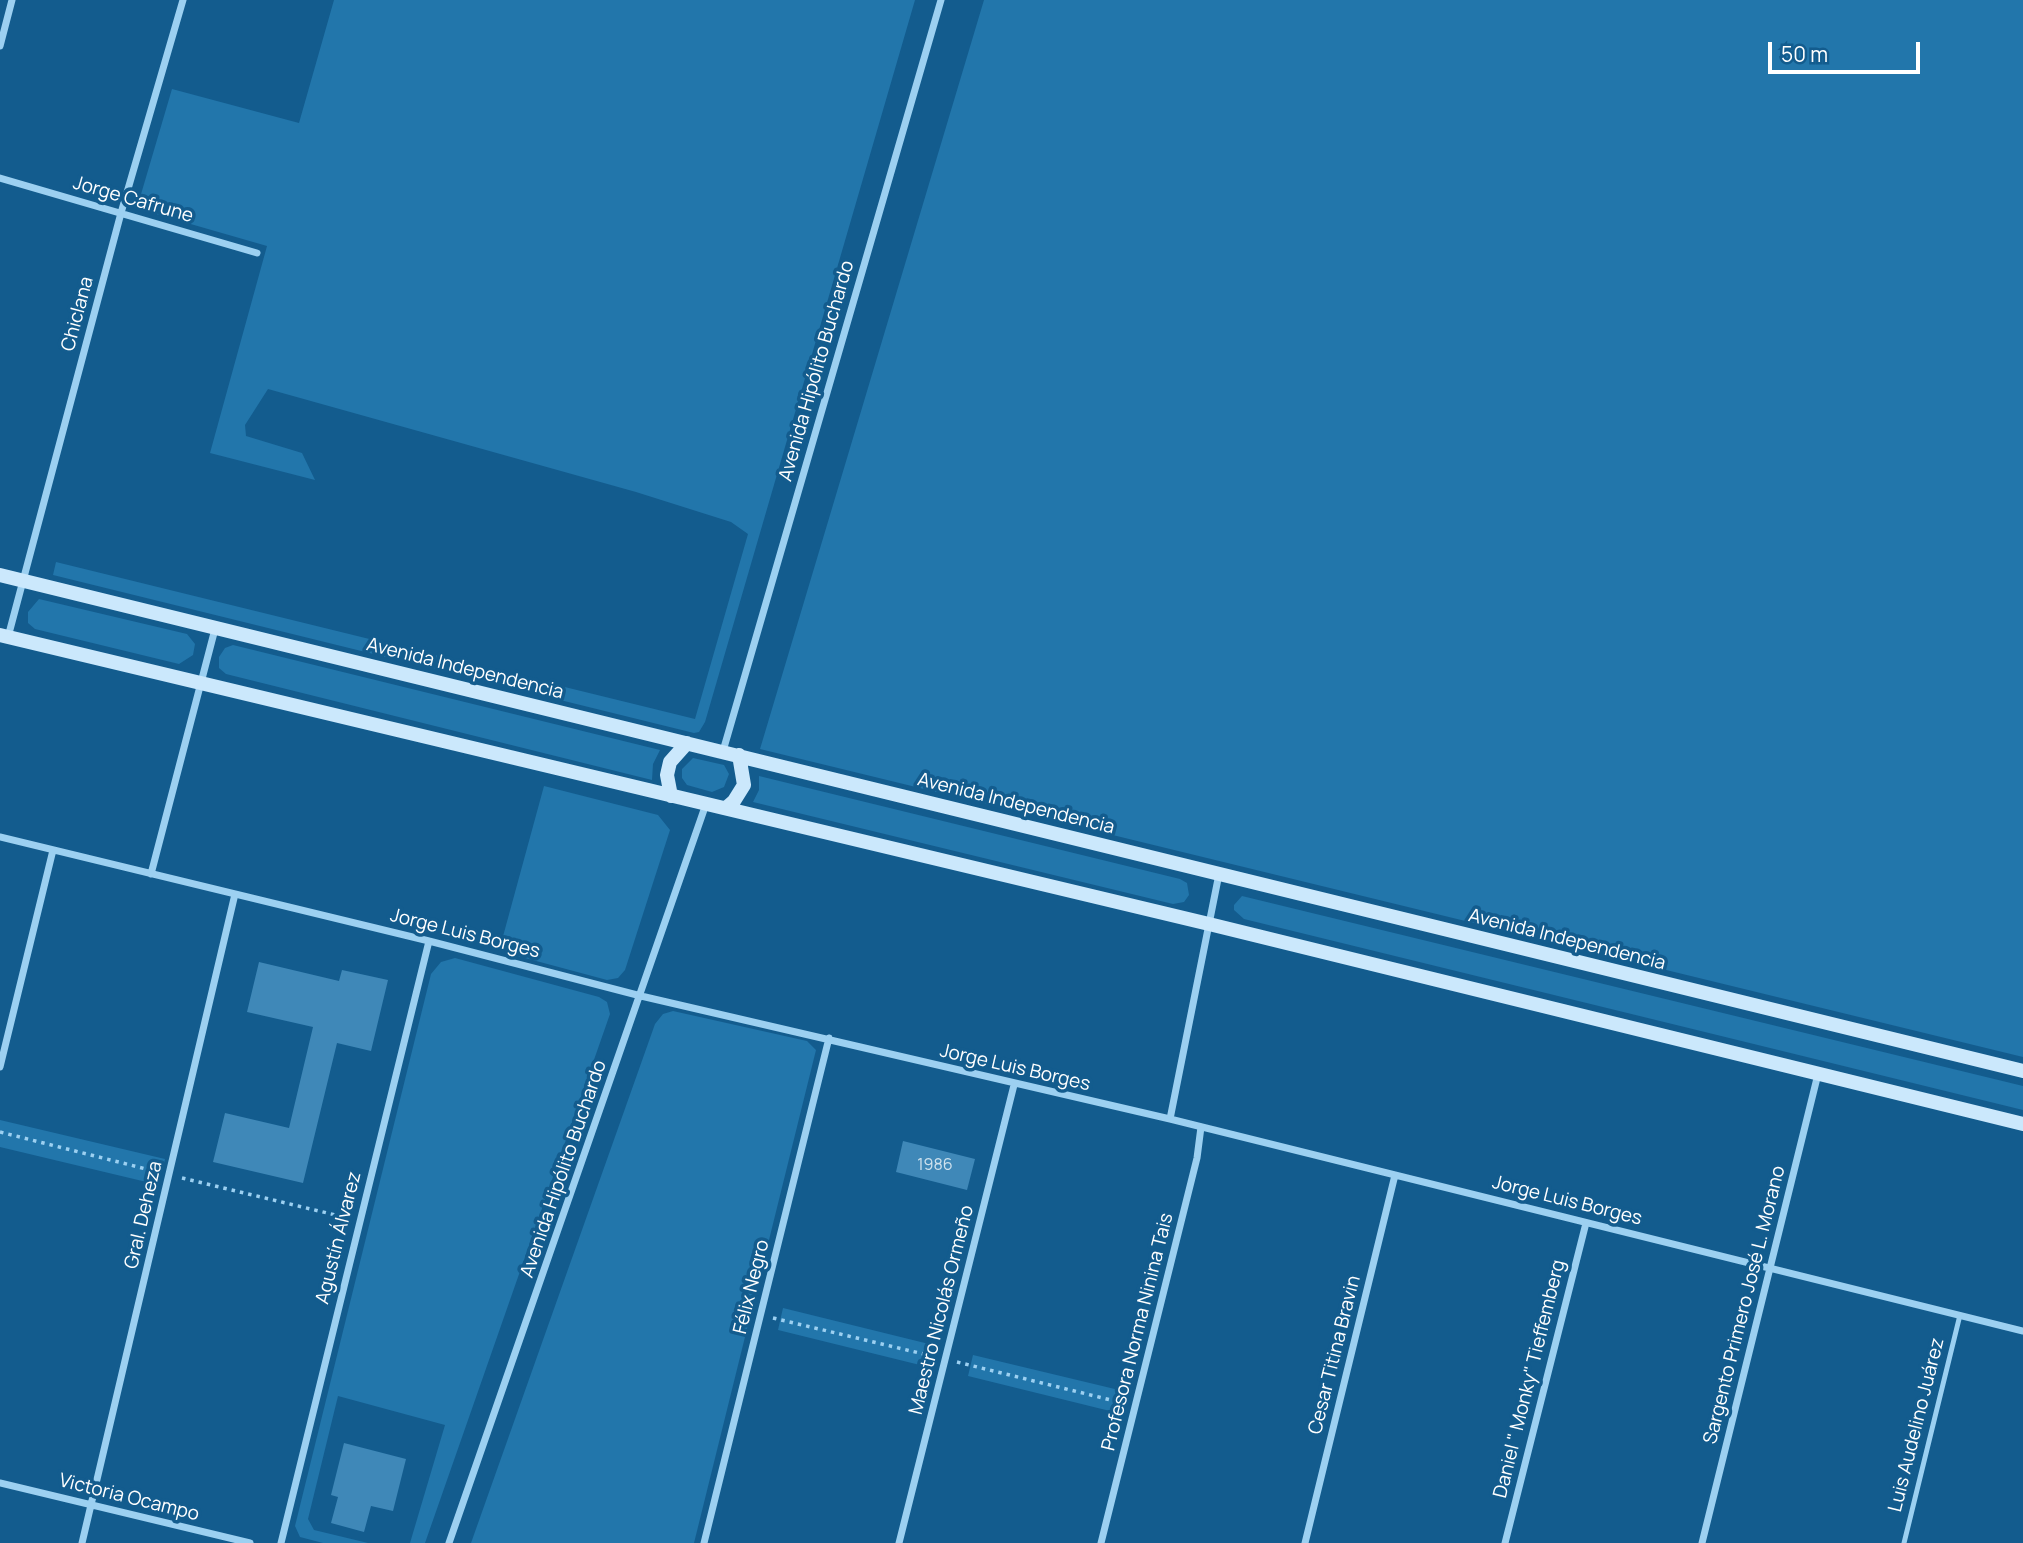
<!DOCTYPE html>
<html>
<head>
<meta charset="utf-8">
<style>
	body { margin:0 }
	#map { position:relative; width:2023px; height:1543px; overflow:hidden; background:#135c8e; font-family:Manrope,sans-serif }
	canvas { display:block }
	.scale { position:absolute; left:1768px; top:42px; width:152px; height:32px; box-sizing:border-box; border:4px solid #fff; border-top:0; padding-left:9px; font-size:21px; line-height:24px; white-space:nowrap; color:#fff; -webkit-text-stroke:5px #135c8e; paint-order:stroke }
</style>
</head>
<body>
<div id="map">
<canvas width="2023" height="1543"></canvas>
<div class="scale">50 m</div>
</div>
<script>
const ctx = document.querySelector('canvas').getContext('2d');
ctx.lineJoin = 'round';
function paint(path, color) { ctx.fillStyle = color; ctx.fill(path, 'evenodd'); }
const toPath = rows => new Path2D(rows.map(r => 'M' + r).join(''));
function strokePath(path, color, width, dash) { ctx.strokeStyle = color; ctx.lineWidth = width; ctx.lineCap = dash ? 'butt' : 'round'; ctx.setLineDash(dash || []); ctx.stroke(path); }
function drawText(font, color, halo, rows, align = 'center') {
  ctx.font = font + ' Manrope,sans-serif'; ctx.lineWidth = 7; ctx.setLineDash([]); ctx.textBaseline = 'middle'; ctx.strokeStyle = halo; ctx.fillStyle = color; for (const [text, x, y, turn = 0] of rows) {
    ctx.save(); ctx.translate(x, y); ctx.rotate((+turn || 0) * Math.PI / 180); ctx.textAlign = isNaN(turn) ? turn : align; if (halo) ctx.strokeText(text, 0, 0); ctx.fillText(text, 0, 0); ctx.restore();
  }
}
paint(toPath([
	[334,0,915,0,705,722,699,732,694,733,53,575,56,562,695,719,748,534,731,522,636,492,268,389,245,425,246,436,302,453,315,480,210,453,267,246,142,210,139,201,172,89,299,123],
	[984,0,2023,0,2023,1057,760,749],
	[39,599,187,634,195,644,193,655,179,664,35,629,28,623,28,612],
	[233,645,660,750,653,764,652,780,226,674,219,668,219,657,225,648],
	[693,758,724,765,729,774,724,787,712,792,687,785,682,778,682,769],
	[759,776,1180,879,1187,883,1189,895,1184,902,1173,904,753,802,759,790],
	[544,786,658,815,670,830,625,970,618,978,607,980,499,951],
	[1242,896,2023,1086,2023,1110,1244,919,1234,910,1234,905],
	[455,958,599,997,607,1002,610,1014,425,1543,410,1543,445,1425,338,1396,308,1519,314,1530,368,1543,323,1543,300,1537,295,1526,431,974,441,962],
	[673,1011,807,1041,816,1050,694,1543,471,1543,655,1024,663,1014],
	[0,1120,165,1159,159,1185,0,1147],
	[783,1308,929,1344,924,1366,778,1330],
	[973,1355,1119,1390,1114,1412,968,1376]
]), '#2276ab');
paint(toPath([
	[259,962,339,981,342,970,388,980,371,1051,337,1043,303,1183,213,1162,225,1113,289,1128,313,1027,247,1012],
	[903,1141,975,1159,967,1190,896,1172],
	[344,1443,406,1459,393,1511,371,1506,364,1532,331,1523,338,1497,331,1495]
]), '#3f88b8');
strokePath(toPath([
	[0,1132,158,1172],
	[182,1178,348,1218],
	[773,1318,932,1356],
	[957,1362,1123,1403]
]), '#9cd0f1', 3.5, [3.5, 5]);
strokePath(toPath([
	[1904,1543,1960,1315]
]), '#9cd0f1', 5);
strokePath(toPath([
	[0,46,12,0],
	[0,178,257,253],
	[8,637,121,213,183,0],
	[723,751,941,0],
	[0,837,429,941,641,996,1170,1119,2023,1331],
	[151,874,215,629],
	[0,1067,53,850],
	[1170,1119,1219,874],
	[0,1483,250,1543],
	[82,1543,235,894],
	[281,1543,429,941],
	[449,1543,706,804],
	[704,1543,829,1038],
	[899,1543,1014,1085],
	[1101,1543,1197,1158,1201,1127],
	[1305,1543,1395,1175],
	[1505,1543,1586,1223],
	[1702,1543,1818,1074]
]), '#9cd0f1', 7);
strokePath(toPath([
	[0,575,2023,1071],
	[0,635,1209,924,2023,1124],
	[671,796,667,775,670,762,687,743],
	[726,808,734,801,744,785,739,755]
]), '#cbe8fc', 14);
drawText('16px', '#cfe1ed', null, [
	["1986",935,1166]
]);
drawText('19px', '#fff', '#135c8e', [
	["Jorge Cafrune",133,200,16],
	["Chiclana",78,314,-75],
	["Avenida Hipólito Buchardo",817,371,-74],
	["Avenida Independencia",465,669,14],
	["Avenida Independencia",1016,804,14],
	["Jorge Luis Borges",465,934,14],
	["Avenida Independencia",1567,940,14],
	["Jorge Luis Borges",1015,1068,13],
	["Avenida Hipólito Buchardo",564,1169,-71],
	["Jorge Luis Borges",1567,1201,14],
	["Gral. Deheza",144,1215,-77],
	["Agustín Álvarez",339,1238,-76],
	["Félix Negro",752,1287,-76],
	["Sargento Primero José L. Morano",1745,1305,-76],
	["Maestro Nicolás Ormeño",942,1310,-76],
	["Profesora Norma Ninina Tais",1138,1332,-76],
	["Cesar Titina Bravin",1335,1355,-76],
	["Daniel \" Monky\" Tieffemberg",1530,1379,-76],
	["Luis Audelino Juárez",1917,1425,-76],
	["Victoria Ocampo",129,1498,14]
]);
</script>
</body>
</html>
